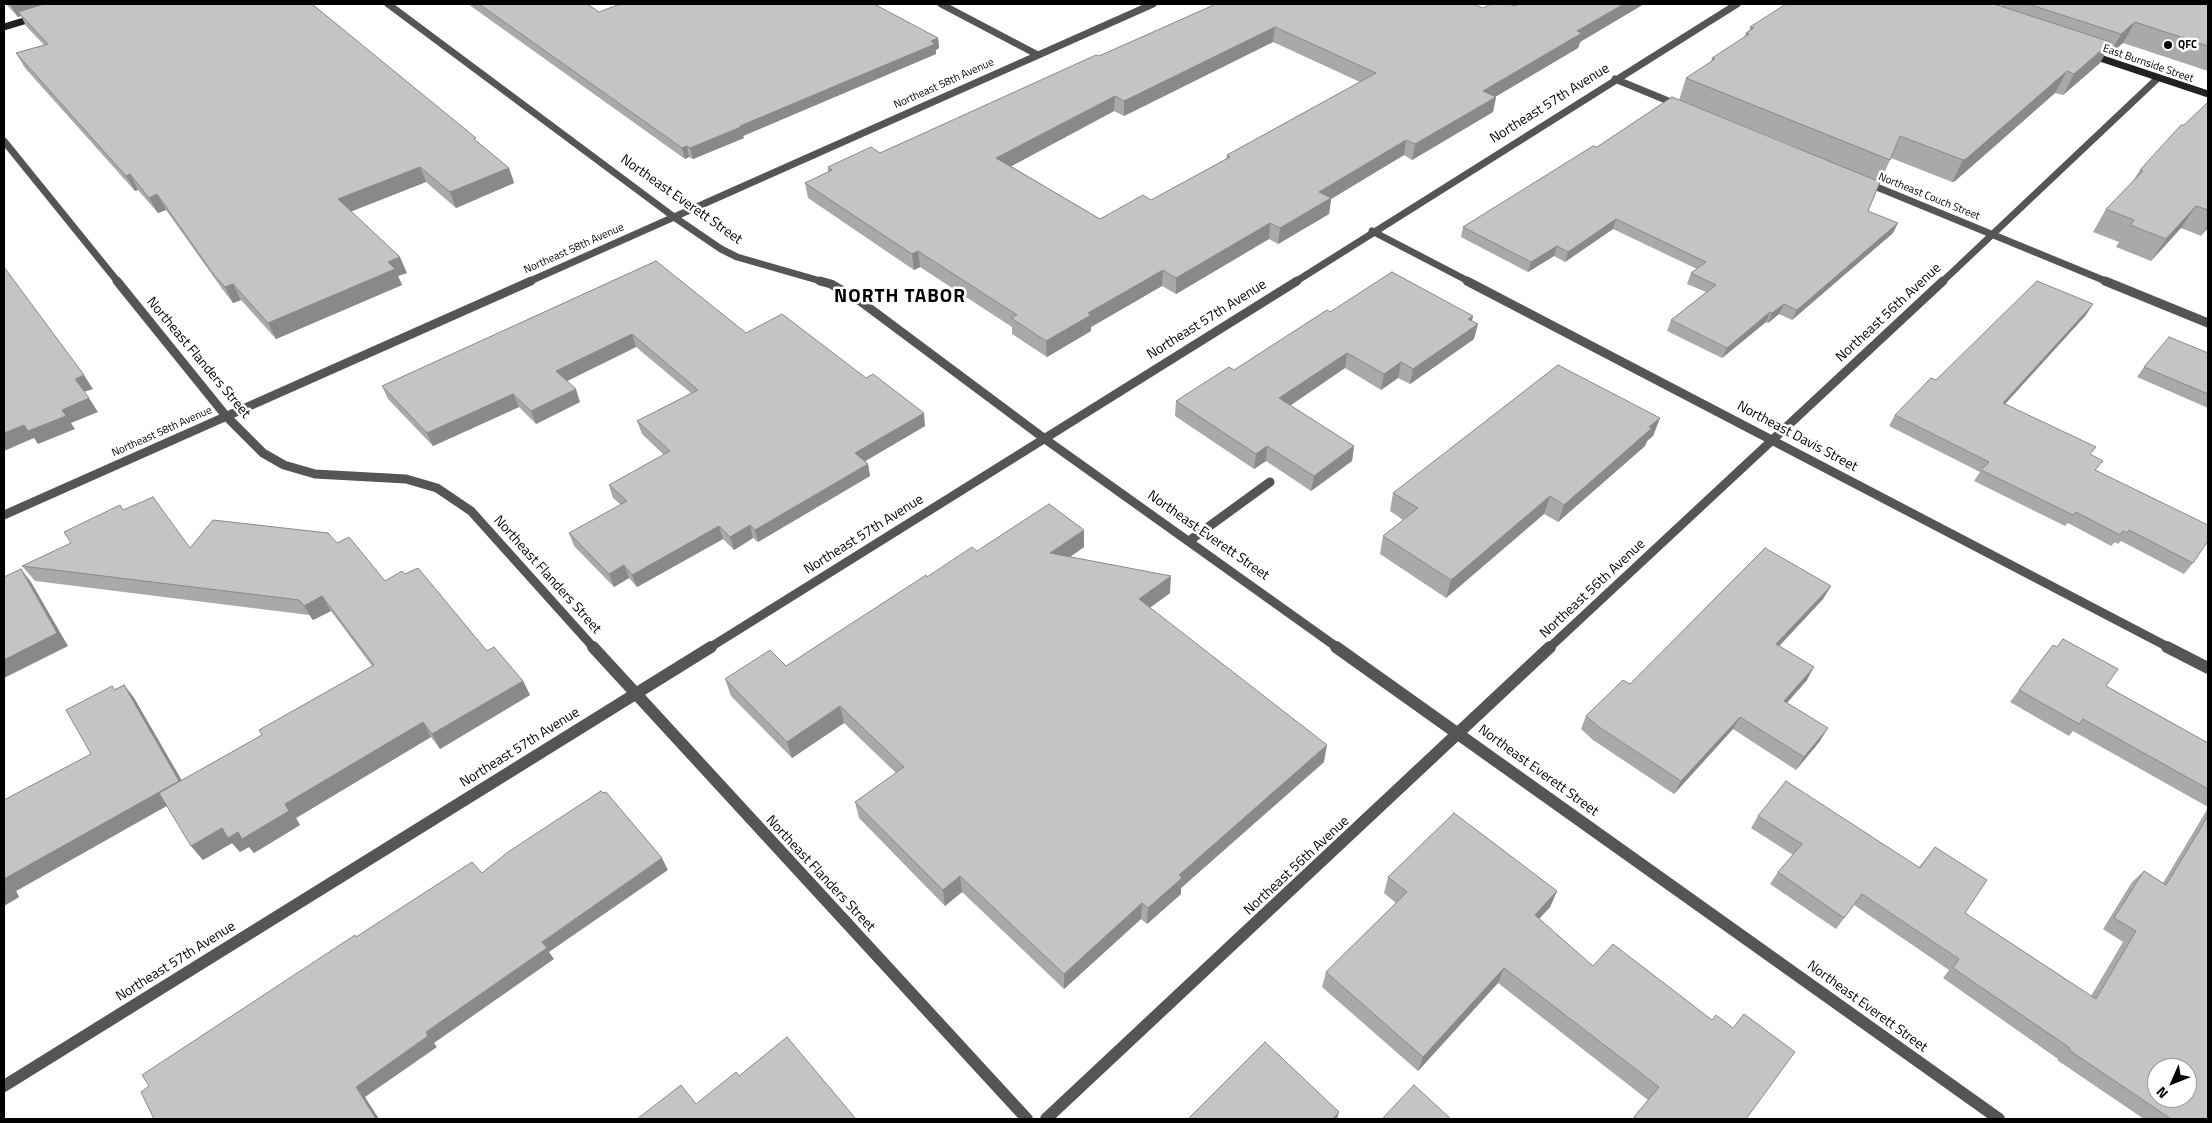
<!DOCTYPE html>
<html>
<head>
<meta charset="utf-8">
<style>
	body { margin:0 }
	#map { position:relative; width:2212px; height:1123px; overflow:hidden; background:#fff; font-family:"Titillium Web",sans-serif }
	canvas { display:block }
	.frame { position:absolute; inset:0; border:5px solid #000; pointer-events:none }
	.north { position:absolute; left:2147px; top:1058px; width:50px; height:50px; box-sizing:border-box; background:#fff; border:1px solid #999; border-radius:50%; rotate:226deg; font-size:14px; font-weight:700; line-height:20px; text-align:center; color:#000 }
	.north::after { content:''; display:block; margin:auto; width:18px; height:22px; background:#000; clip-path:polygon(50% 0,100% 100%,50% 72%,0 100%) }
</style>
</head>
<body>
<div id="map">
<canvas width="2212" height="1123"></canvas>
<div class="frame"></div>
<div class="north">N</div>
</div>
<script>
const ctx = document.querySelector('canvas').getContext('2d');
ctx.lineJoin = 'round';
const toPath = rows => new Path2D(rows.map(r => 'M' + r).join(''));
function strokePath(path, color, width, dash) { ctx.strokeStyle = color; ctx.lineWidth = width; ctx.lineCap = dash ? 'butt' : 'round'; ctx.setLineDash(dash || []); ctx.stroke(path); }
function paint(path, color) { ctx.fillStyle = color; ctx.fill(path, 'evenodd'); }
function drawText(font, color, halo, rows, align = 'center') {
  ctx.font = font + ' "Titillium Web",sans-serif'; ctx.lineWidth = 5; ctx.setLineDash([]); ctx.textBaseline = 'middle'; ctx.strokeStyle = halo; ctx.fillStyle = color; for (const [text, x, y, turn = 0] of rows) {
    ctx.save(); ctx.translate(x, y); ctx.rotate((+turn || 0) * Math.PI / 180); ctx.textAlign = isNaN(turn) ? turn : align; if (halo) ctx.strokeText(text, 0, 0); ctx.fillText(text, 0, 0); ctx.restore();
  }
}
strokePath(toPath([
	[1189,541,1270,482]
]), '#555', 9);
strokePath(toPath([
	[388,4,674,217,721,249,737,257,824,282],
	[941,4,1038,55],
	[1615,79,1678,105],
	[4,141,118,282],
	[1867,183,2108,282],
	[1372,231,1470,282],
	[528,282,1153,4],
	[1295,282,1737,4],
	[1942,282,2158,78]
]), '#555', 7);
strokePath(toPath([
	[117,281,226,416,263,453,284,465,315,474,406,479,437,488,471,511,594,648],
	[820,281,831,284,860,301,1045,439,1338,648],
	[1467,281,2170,648],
	[2105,281,2208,323],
	[4,515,531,281],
	[709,648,1297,281],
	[1549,648,1943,281]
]), '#555', 9);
strokePath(toPath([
	[593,647,1027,1119],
	[1336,647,1999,1119],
	[2167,647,2208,668],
	[4,1086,711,647],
	[1046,1119,1550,647]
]), '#555', 12);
strokePath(toPath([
	[4,27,37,17],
	[2091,55,2208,94]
]), '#222', 7);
paint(toPath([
	[6,4,312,4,509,168,514,183,456,208,426,182,351,211,407,273,398,276,402,285,276,339,241,300,233,303,223,290,166,210,158,213,138,190,135,191,25,68,16,53,44,45,26,26,21,16,18,17],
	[468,4,587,4,599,12,938,38,939,48,936,50,936,54,743,136,744,138,693,159,689,157,685,159],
	[1216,4,1483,8,1515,6,1518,4,1644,4,1580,42,1578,48,1496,96,1493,112,1412,160,1404,155,1331,199,1329,214,1278,244,1269,239,1176,294,1162,286,1091,327,1091,331,1047,357,1012,334,1012,327,920,267,914,270,808,198,805,183,828,172,828,167,880,153,1099,56],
	[1273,42,1360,82,1227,155,1226,159,1151,200,1100,219,1011,166,1114,111,1124,116],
	[1995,4,2001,6,2002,4,2208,4,2208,71,2123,43,2109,55,2105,54,2100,63,2063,95,2055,93,1955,181,1952,182,1891,158,1880,182,1868,211,1893,233,1792,320,1779,314,1768,323,1766,322,1722,358,1667,331,1671,320,1706,292,1687,284,1691,273,1697,269,1613,229,1565,262,1554,256,1528,272,1461,237,1463,227,1597,147,1798,148,1679,100,1686,78,1711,62,1712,58,1744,38,1746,33,1749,31,1750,27],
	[2208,102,2208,230,2206,230,2201,236,2181,228,2151,261,2116,247,2119,242,2093,232,2106,209,2131,184,2140,170],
	[656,261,746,333,925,426,865,461,868,464,870,476,758,542,753,538,734,550,723,539,637,587,629,578,614,587,574,546,569,533,621,505,613,498,609,485,664,455,642,434,637,421,691,393,636,347,567,381,580,402,536,424,519,407,433,446,388,399,382,386],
	[1330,312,1473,316,1472,321,1474,339,1410,384,1398,378,1381,390,1345,368,1290,405,1354,446,1352,461,1311,491,1266,461,1254,469,1175,416,1176,401,1234,370],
	[2086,315,2005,404,2090,455,2096,470,2193,563,2184,574,2121,541,2118,544,2115,542,2111,546,2068,523,2065,526,1974,481,1980,472,1889,426,1895,415,1936,380],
	[2208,353,2208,408,2137,377,2144,367],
	[1660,418,1653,436,1647,441,1645,446,1558,522,1544,514,1446,598,1380,554,1383,536,1403,520,1390,511,1393,493],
	[123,510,190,548,337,543,385,581,405,574,487,651,523,681,530,695,440,749,431,737,296,818,300,825,254,853,249,847,240,852,232,843,203,860,191,846,167,806,16,891,19,897,4,906,4,800,91,754,115,689,124,685,134,698,182,781,262,735,372,666,331,611,313,620,309,615,35,581,22,566,71,543],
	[1084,530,1084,547,1070,557,1170,593,1150,608,1324,762,1181,888,1181,894,1147,924,1141,919,1064,989,962,892,945,906,859,818,855,802,896,773,844,723,792,758,731,696,725,679,786,666,977,551],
	[1831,586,1823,599,1779,646,1807,680,1787,703,1820,741,1796,770,1733,729,1674,794,1593,740,1581,729,1586,716,1630,684],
	[2053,645,2106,686,2208,743,2208,807,2073,731,2069,736,2010,702],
	[2208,808,2208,1119,2144,1119,2057,1060,2058,1059,1943,978,1949,970,1854,905,1836,929,1770,884,1778,872,1793,855,1751,828,1758,816,1919,867,1935,847,1965,913,2091,996,2123,942,2103,929,2132,882,2144,871,2163,883],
	[1388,877,1557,891,1550,907,1539,919,1746,1119,1633,1119,1648,1100,1498,983,1418,1071,1322,987,1326,972,1396,903,1384,893]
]), '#a9a9a9');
paint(toPath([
	[10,4,62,4,18,12,21,16,18,17],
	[1624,4,1644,4,1580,42,1578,48,1480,106,1483,91,1577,31],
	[2135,22,2123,43,2109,55,2121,34],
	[1275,27,1273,42,1124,116,1124,101],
	[938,38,939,48,936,50,936,54,743,136,744,138,693,159,690,148],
	[2111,42,2100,63,2063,95,2074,74],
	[2067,71,2055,93,1955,181,1952,182,1963,160],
	[1115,96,1114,111,997,174,996,158],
	[1496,97,1493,112,1412,160,1415,144],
	[1406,140,1404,155,1331,199,1329,214,1278,244,1280,228,1319,192],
	[687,146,689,157,685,159,682,148],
	[420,167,426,182,345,214,338,199],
	[509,168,514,183,456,208,450,192],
	[130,174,138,190,135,191,126,176],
	[157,194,166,210,158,213,149,198],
	[2196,206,2181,228,2151,261,2166,239],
	[1616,219,1613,229,1565,262,1568,252],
	[1270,223,1269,239,1176,294,1176,278],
	[1898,223,1893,233,1792,320,1797,310],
	[2208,225,2208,227,2201,236],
	[1557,246,1554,256,1528,272,1531,262],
	[918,251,920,267,914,270,912,254],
	[400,257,407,273,398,276,402,285,276,339,268,323,388,262],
	[1163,270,1162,286,1091,327,1091,331,1047,357,1046,341,1088,313],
	[233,284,241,300,233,303,225,287],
	[1784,304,1779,314,1768,323,1772,313],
	[2093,304,2086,315,1996,414,2003,403],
	[1770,312,1766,322,1722,358,1727,348],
	[1473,316,1469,330,1478,324,1474,339,1410,384,1413,369,1468,319],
	[632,334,636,347,561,384,556,371],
	[1347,353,1345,368,1278,414,1279,398],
	[1401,362,1398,378,1381,390,1384,374],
	[84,375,93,389,84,392,75,379],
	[576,389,580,402,536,424,531,411],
	[513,394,519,407,433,446,427,433],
	[89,398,98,412,71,423,75,429,38,444,34,438,4,451,4,433],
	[924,413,925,426,857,466,855,453],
	[1660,418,1653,436,1647,441,1645,446,1558,522,1564,505,1649,427],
	[1267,446,1266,461,1254,469,1256,454],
	[1354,446,1352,461,1311,491,1314,476],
	[868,464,870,476,758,542,755,530],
	[1550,496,1544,514,1446,598,1451,580],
	[750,525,753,538,734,550,730,537],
	[719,526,723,539,637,587,632,575],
	[1084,530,1084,547,1051,570,1050,553],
	[624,565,629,578,614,587,609,574],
	[21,569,31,582,68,646,4,678,4,660],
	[1171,576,1170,593,1138,616,1139,599],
	[1831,586,1823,599,1769,657,1776,644],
	[322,596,331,611,313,620,304,606],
	[1814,667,1807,680,1777,714,1784,701],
	[523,681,530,695,440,749,432,734],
	[124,685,134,698,189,793,16,891,19,897,4,906,4,879,179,781],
	[840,706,844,723,792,758,787,742],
	[1740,717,1733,729,1674,794,1681,781],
	[423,722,431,737,296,818,300,825,254,853,249,847,240,852,232,843,203,860,191,846,222,828,285,804],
	[1828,728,1820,741,1796,770,1804,757],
	[1327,745,1324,762,1181,888,1181,894,1147,924,1148,908,1179,875],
	[662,858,668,870,549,952,554,959,434,1043,437,1047,365,1097,379,1119,376,1119,356,1087,542,942],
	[960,876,962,892,945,906,943,890],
	[1557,891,1550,907,1528,931,1535,915],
	[1142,903,1141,919,1064,989,1064,974],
	[1504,968,1498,983,1418,1071,1423,1057],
	[1339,1112,1337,1119,1333,1119]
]), '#898989');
const building = toPath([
	[44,4,312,4,476,138,474,139,509,168,450,192,420,167,338,199,400,257,388,262,395,269,268,323,233,284,225,287,214,275,157,194,149,198,130,174,126,176,16,53,48,44,18,12,44,4],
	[479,4,587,4,599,12,620,4,874,4,938,38,931,41,935,44,740,126,741,127,690,148,687,146,682,148,479,4],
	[1216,4,1473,4,1483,8,1491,4,1509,4,1515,6,1518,4,1624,4,1577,31,1582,33,1483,91,1496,97,1415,144,1406,140,1319,192,1331,198,1280,228,1270,223,1176,278,1163,270,1088,313,1091,315,1046,341,1011,318,1017,315,918,251,912,254,805,183,832,170,828,167,871,147,880,153,1096,55,1099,56,1216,4],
	[1275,27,1376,73,1227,155,1230,157,1151,200,1143,195,1100,219,996,158,1115,96,1124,101,1275,27],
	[1786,4,1994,4,2111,42,2074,74,2067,71,1966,159,1963,160,1900,136,1890,160,1686,78,1715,59,1712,58,1749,34,1746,33,1754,28,1750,27,1786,4],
	[2028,4,2208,4,2208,46,2135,22,2121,34,2028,4],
	[1672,97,1880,182,1868,211,1898,223,1797,310,1784,304,1772,313,1770,312,1727,348,1671,320,1716,285,1691,273,1706,262,1616,219,1568,252,1557,246,1531,262,1463,227,1593,146,1597,147,1672,97],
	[2208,102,2208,210,2196,206,2166,239,2130,225,2134,220,2106,209,2143,171,2140,170,2181,125,2184,125,2208,102],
	[656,261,746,333,782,314,866,378,873,374,924,413,855,453,868,464,755,530,750,525,730,537,719,526,632,575,624,565,609,574,569,533,627,501,609,485,670,451,637,421,698,390,632,334,556,371,576,389,531,411,513,394,427,433,382,386,656,261],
	[4,267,84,375,75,379,89,398,62,410,66,416,28,431,24,425,4,433,4,267],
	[1392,272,1473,316,1468,319,1478,324,1413,369,1401,362,1384,374,1347,353,1279,398,1354,446,1314,476,1267,446,1256,454,1176,401,1229,367,1234,370,1327,310,1330,312,1392,272],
	[2037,281,2093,304,2003,403,2096,447,2090,454,2103,461,2095,470,2208,525,2208,541,2193,563,2129,530,2127,533,2123,531,2120,535,2076,512,2073,515,1981,470,1989,462,1895,415,1931,378,1936,380,2037,281],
	[2169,337,2208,353,2208,394,2144,367,2169,337],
	[1558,365,1660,418,1649,427,1652,428,1564,505,1550,496,1451,580,1383,536,1418,508,1393,493,1558,365],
	[153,497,190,548,213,520,328,533,337,543,349,537,385,581,402,571,405,574,418,568,487,651,494,647,523,681,432,734,423,722,285,804,289,811,242,839,238,832,228,838,222,828,191,846,159,793,262,735,259,730,374,665,322,596,304,606,299,600,22,566,71,543,64,532,120,505,123,510,153,497],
	[1049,504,1084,530,1050,553,1171,576,1139,599,1327,745,1179,875,1182,878,1148,908,1142,903,1064,974,960,876,943,890,855,802,904,767,840,706,787,742,725,679,770,650,786,666,926,575,927,577,972,547,977,551,1049,504],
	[1765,548,1831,586,1776,644,1814,667,1784,701,1828,728,1804,757,1740,717,1681,781,1599,727,1586,716,1623,680,1630,684,1765,548],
	[21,569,57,633,4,660,4,577,21,569],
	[2063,639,2118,669,2106,686,2208,743,2208,789,2083,719,2079,724,2019,690,2053,645,2057,647,2063,639],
	[124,685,179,781,4,879,4,800,91,754,66,710,112,686,115,690,124,685],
	[1786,781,1920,868,1935,847,1987,880,1965,913,2096,999,2136,931,2114,918,2144,871,2166,885,2208,816,2208,1119,2171,1119,2069,1050,2070,1048,1953,968,1959,959,1862,894,1844,918,1778,872,1802,844,1758,816,1786,781],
	[2157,1068,2187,1068,2187,1098,2157,1098,2157,1068],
	[601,791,603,793,606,792,662,858,542,942,547,948,426,1032,428,1036,356,1087,376,1119,154,1119,141,1092,149,1086,142,1075,355,935,356,937,472,862,482,873,508,852,601,791],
	[1454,813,1557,891,1535,915,1593,966,1613,944,1712,1020,1716,1015,1733,1028,1744,1014,1795,1052,1746,1119,1637,1119,1634,1117,1659,1087,1504,968,1423,1057,1326,972,1407,892,1388,877,1454,813],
	[4,880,6,885,4,887,4,880],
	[787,1037,856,1119,637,1119,681,1085,696,1104,736,1072,739,1076,787,1037],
	[1265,1042,1339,1112,1333,1119,1188,1119,1265,1042],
	[1414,1085,1451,1119,1382,1119,1414,1085]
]);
paint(building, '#c4c4c4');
strokePath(building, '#898989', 1);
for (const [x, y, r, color] of [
	[2168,45,5,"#000"]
]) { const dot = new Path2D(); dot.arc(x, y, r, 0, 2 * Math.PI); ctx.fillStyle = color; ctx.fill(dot); strokePath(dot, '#fff', 2); }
drawText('bold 11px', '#000', '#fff', [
	["QFC",2178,45]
], 'left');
drawText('11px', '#000', '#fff', [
	["East Burnside Street",2148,64,19],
	["Northeast 58th Avenue",944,84,-24],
	["Northeast Couch Street",1929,197,22],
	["Northeast 58th Avenue",574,249,-24],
	["Northeast 58th Avenue",162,432,-24]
]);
drawText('14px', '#000', '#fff', [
	["Northeast 57th Avenue",1550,104,-32],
	["Northeast Everett Street",681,200,35],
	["Northeast 56th Avenue",1889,313,-43],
	["Northeast 57th Avenue",1207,320,-32],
	["Northeast Flanders Street",198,358,50],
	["Northeast Davis Street",1797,437,28],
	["Northeast 57th Avenue",864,535,-32],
	["Northeast Everett Street",1208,536,35],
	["Northeast Flanders Street",547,575,48],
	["Northeast 56th Avenue",1593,589,-43],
	["Northeast 57th Avenue",520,748,-32],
	["Northeast Everett Street",1538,771,36],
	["Northeast 56th Avenue",1297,866,-43],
	["Northeast Flanders Street",820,874,47],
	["Northeast 57th Avenue",176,962,-32],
	["Northeast Everett Street",1867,1007,36]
]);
ctx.letterSpacing = '1px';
drawText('bold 19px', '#000', '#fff', [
	["NORTH TABOR",900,297]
]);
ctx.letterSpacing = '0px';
</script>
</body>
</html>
